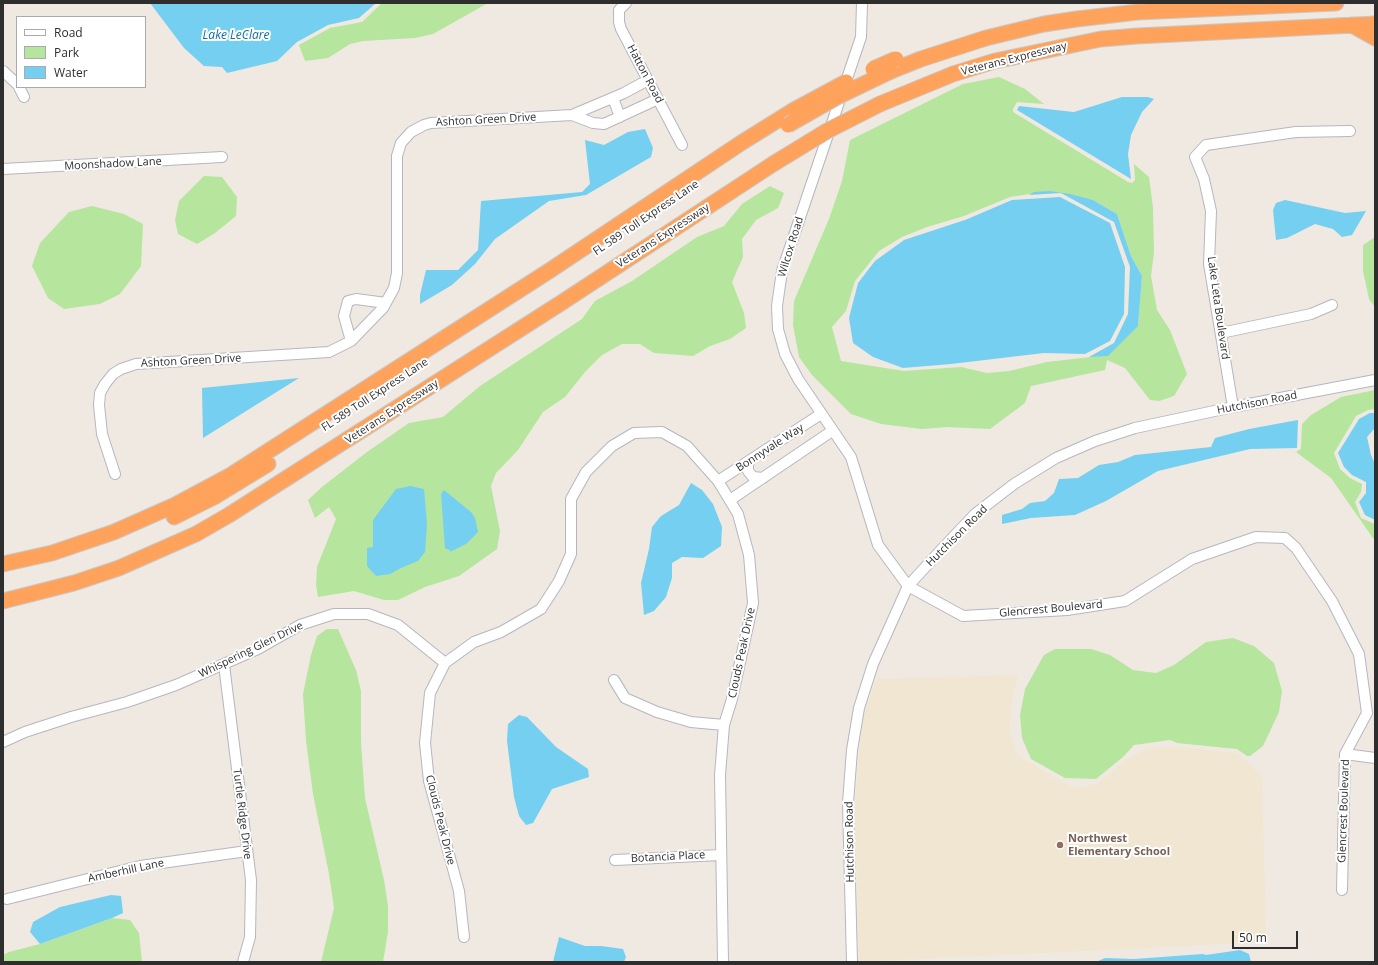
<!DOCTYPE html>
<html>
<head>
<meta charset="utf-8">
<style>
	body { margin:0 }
	#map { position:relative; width:1378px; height:965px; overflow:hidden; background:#efe9e1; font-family:"Open Sans",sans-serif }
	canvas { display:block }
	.frame { position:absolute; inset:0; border:4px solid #2e2e2e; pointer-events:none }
	.legend { position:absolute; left:16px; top:16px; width:130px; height:72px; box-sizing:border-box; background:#fff; border:1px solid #ababab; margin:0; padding:5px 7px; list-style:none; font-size:12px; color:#2e2e2e }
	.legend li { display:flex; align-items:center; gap:8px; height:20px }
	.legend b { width:20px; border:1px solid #ababab }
	.scale { position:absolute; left:1232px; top:931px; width:66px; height:18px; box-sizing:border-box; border:2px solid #2e2e2e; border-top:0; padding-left:5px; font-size:12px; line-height:14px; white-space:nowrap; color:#2e2e2e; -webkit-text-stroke:3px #fff; paint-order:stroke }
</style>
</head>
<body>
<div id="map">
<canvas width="1378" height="965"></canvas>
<div class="frame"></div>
<ul class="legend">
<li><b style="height:5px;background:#fff"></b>Road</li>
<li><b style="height:11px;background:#b6e59e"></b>Park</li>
<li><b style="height:11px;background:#75cff0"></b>Water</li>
</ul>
<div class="scale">50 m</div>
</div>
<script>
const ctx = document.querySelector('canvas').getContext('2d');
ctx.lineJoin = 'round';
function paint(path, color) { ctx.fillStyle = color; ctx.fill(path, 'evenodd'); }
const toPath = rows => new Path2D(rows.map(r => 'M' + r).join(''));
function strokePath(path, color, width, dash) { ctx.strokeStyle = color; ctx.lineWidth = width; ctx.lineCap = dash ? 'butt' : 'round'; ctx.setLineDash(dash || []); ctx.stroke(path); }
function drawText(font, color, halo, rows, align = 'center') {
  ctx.font = font + ' "Open Sans",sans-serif'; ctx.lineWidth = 4; ctx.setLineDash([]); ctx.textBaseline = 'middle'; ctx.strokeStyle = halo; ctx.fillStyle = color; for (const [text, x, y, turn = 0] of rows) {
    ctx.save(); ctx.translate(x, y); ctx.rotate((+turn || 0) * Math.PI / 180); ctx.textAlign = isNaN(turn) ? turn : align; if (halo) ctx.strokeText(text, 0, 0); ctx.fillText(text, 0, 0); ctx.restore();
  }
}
paint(toPath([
	[1019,675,1012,696,1009,732,1018,756,1073,788,1097,784,1127,759,1149,748,1179,747,1236,753,1262,775,1266,942,859,962,855,815,858,761,863,717,877,679]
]), '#f0e6d1');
paint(toPath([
	[382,3,488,3,433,34,415,38,363,41,350,44,328,58,305,61,299,45,330,28,362,22],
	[999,77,1025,89,1044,104,1017,102,1013,109,1013,112,1128,182,1132,183,1135,180,1134,164,1149,177,1153,208,1154,252,1151,276,1157,310,1170,330,1187,374,1174,396,1159,401,1150,400,1125,368,1107,360,1105,370,1031,386,1025,403,990,429,947,427,922,429,881,424,851,414,812,375,799,357,793,325,794,301,829,219,842,181,850,140,963,84],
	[1050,191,1093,200,1117,214,1131,256,1142,276,1138,325,1108,355,1047,362,1009,371,987,373,961,367,904,371,841,361,832,327,846,311,855,281,879,251,902,237,927,227,964,216,1010,197],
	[204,176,222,177,237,197,236,216,215,233,197,244,178,234,175,220,179,201],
	[770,186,784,193,778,208,756,220,742,239,743,257,732,282,744,313,746,328,730,339,710,346,693,356,654,353,640,344,622,344,602,355,585,372,565,397,543,412,518,450,496,473,491,486,500,531,497,549,459,576,425,587,398,600,384,600,354,591,318,597,316,585,317,567,336,519,329,507,315,518,308,500,322,487,367,452,409,423,443,417,480,386,582,319,595,301,632,281,697,237,724,226,742,204],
	[92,206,124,214,143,224,141,266,120,294,100,304,64,309,48,298,32,266,40,243,69,212],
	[1375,237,1375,307,1369,299,1363,271,1363,245],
	[1375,390,1375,409,1368,410,1356,416,1334,453,1340,469,1350,478,1362,484,1361,492,1355,502,1361,518,1375,524,1375,541,1331,478,1296,452,1301,449,1302,424,1311,415,1341,397],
	[327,629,338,629,356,670,361,691,361,743,365,798,384,880,388,906,388,932,383,962,321,962,334,908,329,874,313,794,306,741,303,694,311,655,317,636],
	[1233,638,1254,646,1274,663,1282,691,1279,712,1263,746,1250,756,1247,756,1237,749,1177,743,1170,740,1134,745,1123,757,1096,779,1065,778,1031,759,1022,738,1020,715,1025,689,1044,655,1055,649,1091,649,1110,655,1133,670,1156,673,1174,665,1206,642],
	[112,918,130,920,139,933,142,962,3,962,3,955,9,952,40,944]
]), '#b6e59e');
paint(toPath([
	[150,3,376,3,359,18,328,25,297,42,277,61,227,73,222,67,204,66,184,48],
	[1122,97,1148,97,1154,99,1142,112,1131,135,1128,154,1131,179,1017,110,1019,106,1074,112],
	[645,129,653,148,651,157,586,195,549,201,495,239,475,264,452,285,420,304,420,295,426,270,458,270,478,250,481,201,582,192,590,184,585,140,604,145,628,132],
	[1050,191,1070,194,1093,200,1117,214,1131,256,1142,276,1138,326,1108,356,1089,357,1114,343,1128,314,1130,267,1114,222,1061,193,1029,195,1034,192],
	[1060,197,1110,223,1125,267,1124,314,1110,341,1085,354,1044,353,951,364,903,368,873,357,853,343,849,318,858,283,875,261,904,240,965,220,1012,200],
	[1285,200,1345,213,1366,211,1352,235,1342,237,1333,229,1315,224,1287,238,1276,240,1273,210,1276,203],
	[299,378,203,438,202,388],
	[1370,413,1375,413,1375,428,1367,437,1371,455,1375,464,1375,520,1365,515,1359,502,1366,493,1366,482,1352,475,1344,467,1338,453,1359,419],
	[1298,420,1297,448,1250,449,1158,471,1106,501,1075,515,1031,518,1002,524,1002,515,1022,509,1030,503,1045,501,1054,493,1059,479,1078,478,1099,465,1118,462,1135,455,1211,447,1215,438,1249,429],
	[691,483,702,490,713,504,722,527,721,546,703,558,682,557,672,563,672,578,666,597,654,611,644,615,641,583,649,549,652,527,661,516,679,505],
	[410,486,424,489,427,524,425,552,418,561,401,568,390,574,376,576,367,566,367,548,373,547,373,520,396,489],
	[444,490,471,512,475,518,478,532,466,544,448,553,451,551,445,548,441,494],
	[519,715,527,717,556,747,588,769,589,777,552,789,533,823,526,825,519,816,514,797,507,741,508,724],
	[111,895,121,896,123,913,112,918,40,944,30,932,33,922,60,907],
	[559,937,585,946,601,946,623,949,626,957,624,962,553,962],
	[1240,950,1249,954,1251,962,1096,962,1105,958,1134,959,1203,954,1206,955]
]), '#75cff0');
const minor = toPath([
	[626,3,619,10,619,22,621,29,682,145],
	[862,3,861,37,782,271,777,306,778,329,785,354,798,379,851,457,878,545,908,586,963,616,1067,610,1125,601,1192,559,1256,537,1285,538,1296,548,1332,601,1359,654,1367,713,1345,754,1342,890],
	[3,71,17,84],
	[648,80,624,93,572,115,593,123,604,124,658,99],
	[19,87,24,97],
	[613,98,620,117],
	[3,169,222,157],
	[1221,333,1311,314,1332,305],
	[351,341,344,316,348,301,356,299,386,303],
	[1233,407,1209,264,1211,211,1204,179,1195,157,1206,145,1296,132,1350,131],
	[748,463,748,471,753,477,763,478],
	[115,474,102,434,99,405,100,393,105,384,113,374,121,369,136,364,329,352,351,341,383,308,394,288,397,273,397,156,401,143,411,132,424,125,431,123,572,115],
	[718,481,821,414],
	[730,500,832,431],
	[224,665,251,880,250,937,243,962],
	[614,680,625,698,657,712,691,722,724,725],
	[3,742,25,732,71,717,127,702,176,685,258,649,300,625,334,614,368,614,398,625,445,663],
	[1345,754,1375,758],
	[615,860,721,855],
	[7,899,140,866,247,851],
	[464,937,459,891,429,781,425,743,430,693,445,663,474,642,501,632,541,609,559,581,571,554,571,499,586,472,612,446,634,433,662,432,687,446,718,481,738,514,749,555,753,603,732,699,724,725,720,775,723,962],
	[852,962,848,803,852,750,859,708,873,664,908,586,941,550,975,514,1014,484,1056,458,1095,441,1135,428,1233,407,1375,380]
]);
const highway = toPath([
	[1352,25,1375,38],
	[891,71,921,59,986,38,1044,24,1077,19,1138,12,1336,3],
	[880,104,953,74,995,61,1101,39,1137,36,1375,24],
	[174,517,214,497,268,464],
	[3,564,52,553,114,532,175,505,231,475,549,271,741,143,794,110],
	[3,601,74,583,119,568,196,534,229,515,561,303,773,164]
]);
strokePath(minor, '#b4b7c1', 12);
strokePath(highway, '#c9c9c9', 17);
strokePath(minor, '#fff', 10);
strokePath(highway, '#ffa35c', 15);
const highwayBridge = toPath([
	[873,69,896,59],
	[794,110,846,82],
	[788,125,837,97,891,71],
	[773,164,827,131,880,104]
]);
strokePath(highwayBridge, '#c9c9c9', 17, []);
strokePath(highwayBridge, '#ffa35c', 15);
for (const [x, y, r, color] of [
	[1060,845,4,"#8d6e63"]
]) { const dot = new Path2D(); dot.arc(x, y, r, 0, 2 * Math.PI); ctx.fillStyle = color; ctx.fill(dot); strokePath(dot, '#fff', 1.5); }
drawText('11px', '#2e2e2e', '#fff', [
	["Veterans Expressway",1014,59,-14],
	["Hatton Road",645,74,62],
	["Ashton Green Drive",486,120,-3],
	["Moonshadow Lane",113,164,-3],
	["FL 589 Toll Express Lane",646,218,-34],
	["Veterans Expressway",663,236,-33],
	["Wilcox Road",791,247,-73],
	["Lake Leta Boulevard",1218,308,82],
	["Ashton Green Drive",191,361,-3],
	["FL 589 Toll Express Lane",375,395,-33],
	["Hutchison Road",1257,403,-11],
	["Veterans Expressway",392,412,-33],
	["Bonnyvale Way",770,448,-33],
	["Hutchison Road",957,536,-45],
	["Glencrest Boulevard",1051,609,-5],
	["Whispering Glen Drive",251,650,-26],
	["Clouds Peak Drive",742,653,-78],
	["Glencrest Boulevard",1344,811,-88],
	["Turtle Ridge Drive",242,814,83],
	["Clouds Peak Drive",440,820,76],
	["Hutchison Road",850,842,-91],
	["Botancia Place",668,857,-3],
	["Amberhill Lane",126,871,-12]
]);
drawText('bold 11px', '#785e54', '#fff', [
	["Northwest",1068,839],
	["Elementary School",1068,852]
], 'left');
drawText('italic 12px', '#0d6fa3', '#fff', [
	["Lake LeClare",236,36]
]);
</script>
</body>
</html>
